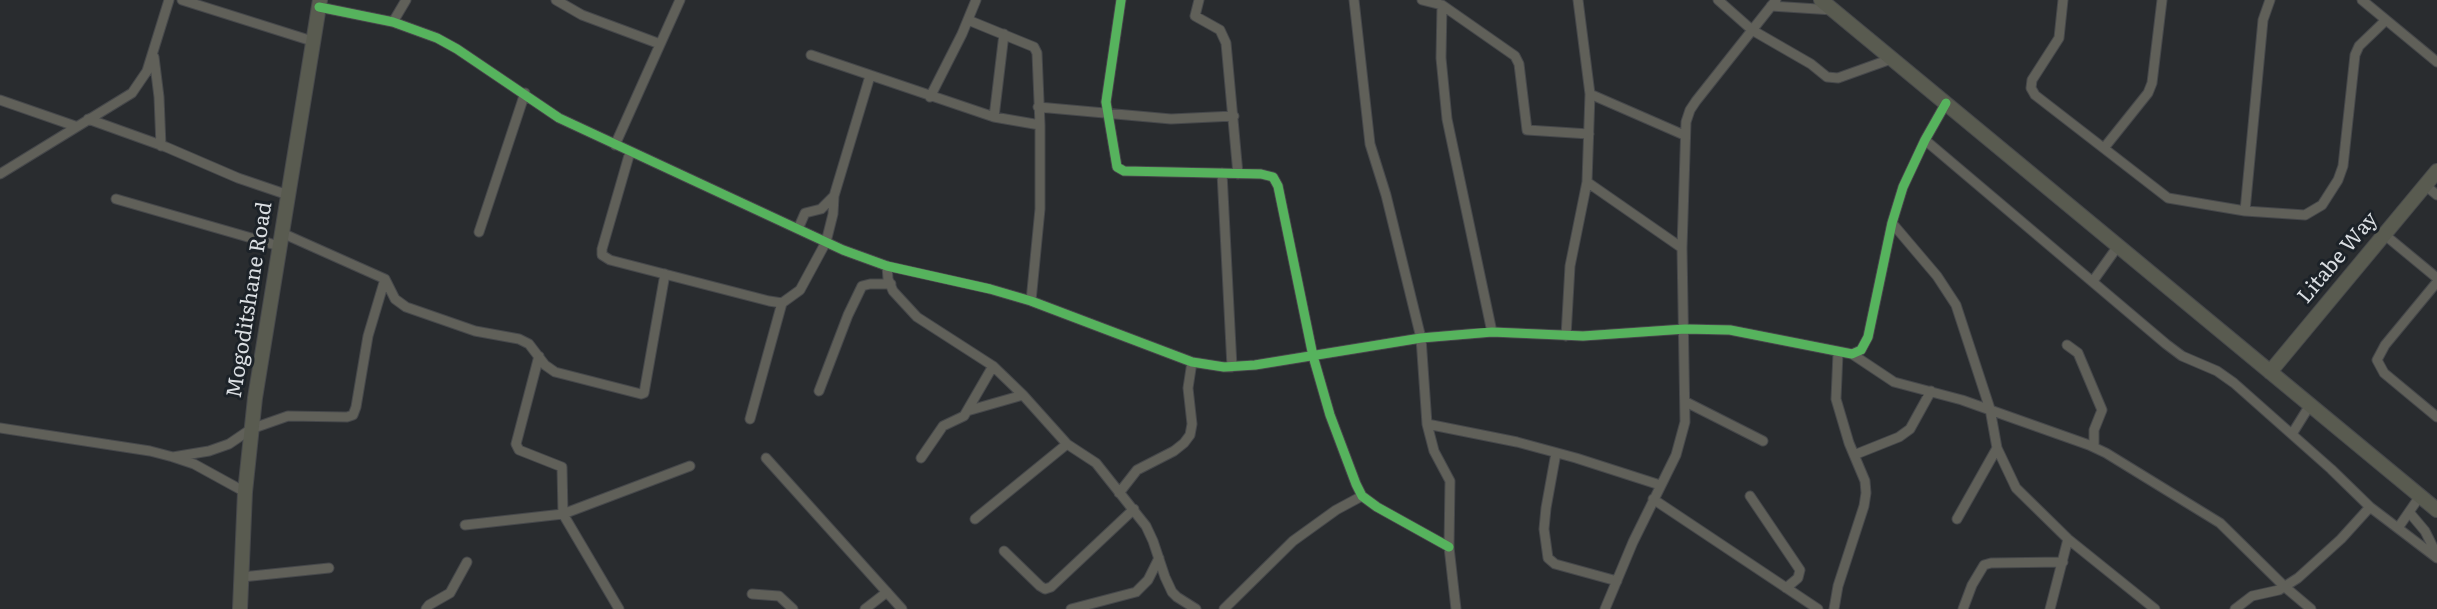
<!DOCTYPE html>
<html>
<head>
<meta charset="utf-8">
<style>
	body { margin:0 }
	canvas { display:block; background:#292c2f }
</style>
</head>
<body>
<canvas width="2437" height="609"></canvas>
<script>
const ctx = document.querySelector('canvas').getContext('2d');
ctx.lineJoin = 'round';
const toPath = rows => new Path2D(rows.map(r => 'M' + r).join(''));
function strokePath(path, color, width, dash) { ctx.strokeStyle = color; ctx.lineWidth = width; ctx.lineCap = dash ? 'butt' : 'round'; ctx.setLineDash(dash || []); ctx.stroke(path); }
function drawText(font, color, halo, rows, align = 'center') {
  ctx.font = font + ' Literata,serif'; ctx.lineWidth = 6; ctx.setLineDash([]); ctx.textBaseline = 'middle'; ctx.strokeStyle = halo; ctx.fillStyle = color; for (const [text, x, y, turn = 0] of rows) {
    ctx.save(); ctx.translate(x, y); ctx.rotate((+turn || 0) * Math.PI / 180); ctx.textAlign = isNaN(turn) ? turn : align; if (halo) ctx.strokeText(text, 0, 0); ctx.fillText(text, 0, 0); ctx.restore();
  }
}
const street = toPath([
	[182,0,312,41],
	[556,0,582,15,660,44],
	[1121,0,1106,102,1117,167,1124,171,1261,174,1273,177,1278,186,1313,356,1330,415,1356,484,1362,496,1377,507,1449,547],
	[1199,0,1195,16,1220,30,1226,43,1238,174],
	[1354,0,1370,144,1386,195,1421,338,1427,424,1434,451,1450,481,1449,547,1456,609],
	[1422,0,1442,5,1515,56,1519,64,1527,130,1589,134],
	[1578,0,1590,94,1587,182,1682,248],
	[1718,0,1752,30,1811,64,1827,77,1838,78,1891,59],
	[2063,0,2059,38,2032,80,2031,88,2035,95,2168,198,2245,211,2305,215,2322,205,2338,180,2343,166,2355,55,2359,46,2386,20],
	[2362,0,2437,62],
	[1442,5,1441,58,1447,119,1492,332],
	[1771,6,1833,10],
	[319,7,393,22,437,38,457,49,559,118,843,250,887,266,990,289,1031,301,1192,362,1224,367,1255,365,1421,338,1492,332,1583,336,1685,329,1730,330,1852,354,1861,350,1868,337,1892,223,1903,187,1925,140,1946,103],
	[968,20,1034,47,1037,53,1040,125],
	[393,22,406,0],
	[811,55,994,117,1040,125,1040,209,1031,301],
	[154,57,159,97,161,146],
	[1590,94,1684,135],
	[930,97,962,34,976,0],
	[0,100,75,126],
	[1038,107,1171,119,1234,116],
	[994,117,1004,34],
	[88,119,166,147,238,178,288,195],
	[1925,140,2166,344,2182,356,2217,371,2234,383,2331,469,2370,507,2437,558],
	[615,145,680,0],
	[2104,148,2148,93,2152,83,2162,0],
	[630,152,602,249,602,255,610,260,769,301,782,303,800,290,826,242,833,214,834,196],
	[1222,173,1232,367],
	[0,174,132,93,147,71,169,0],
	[2425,185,2437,195],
	[116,199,279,246],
	[2245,211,2263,20,2270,0],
	[1892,223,1937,276,1956,305,1990,409,1997,448,2016,488,2068,539,2155,609],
	[798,229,805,213,821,209,834,196,870,76],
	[479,232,525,93],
	[282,233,385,279,395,299,406,307,475,331,519,339,529,344,545,365,555,372,641,394,644,393,665,274],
	[2385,235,2437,278],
	[887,266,888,279,893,291,917,317,993,366,1023,395,1067,444,1096,463,1146,526,1153,541,1165,577,1172,592,1177,597,1196,609],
	[2093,281,2118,246],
	[2437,282,2385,345,2377,360,2384,373,2437,417],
	[1566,336,1570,266,1587,182],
	[2067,345,2078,353,2102,410,2094,430,2094,447],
	[1852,354,1894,382,1962,400,2089,445,2106,453,2220,523,2285,587,2311,609],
	[539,356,516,444,519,450,562,467,563,514,690,466],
	[819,391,848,315,862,286,870,284,891,284],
	[1686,402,1763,441],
	[967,411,1023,395],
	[750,419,782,303],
	[1427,424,1517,442,1576,458,1660,485],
	[0,428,150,451,173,457,194,464,245,492],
	[2292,434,2310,405],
	[1556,453,1546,508,1544,529,1548,558,1555,564,1617,581],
	[1854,455,1899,437,1910,429,1931,391],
	[173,457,209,451,229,444,251,429,288,416,347,417,353,415,356,407,368,336,385,279],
	[766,458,902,609],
	[921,458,943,426,964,416,993,366],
	[1119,493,1137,470,1174,451,1184,443,1190,435,1192,424,1188,388,1192,362],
	[1750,496,1800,570,1798,578,1786,588],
	[1653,499,1818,609],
	[2409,512,2425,531,2437,555],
	[975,519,1067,444],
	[1957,519,1997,448],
	[465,525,563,514,619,609],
	[2398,528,2420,496],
	[1004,551,1040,586,1045,589,1051,587,1134,509],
	[242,577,329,568],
	[752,594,779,596,793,609],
	[426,609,429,605,450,593,467,562],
	[865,609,887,592],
	[1071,609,1136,592,1148,580,1159,558],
	[1224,609,1293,541,1336,510,1362,496],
	[1605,609,1633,542,1676,455,1685,422,1682,248,1686,122,1690,110,1696,101,1776,0],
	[1834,609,1838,586,1864,506,1866,493,1865,481,1849,443,1836,399,1838,353],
	[1963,609,1972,585,1984,565,1991,563,2063,562],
	[2050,609,2068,539],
	[2235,609,2252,596,2279,590,2298,578,2341,539,2370,507]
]);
const secondary = toPath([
	[1821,0,2437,510],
	[2270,372,2437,171],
	[240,609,245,492,255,398,320,0]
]);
strokePath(street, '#46484b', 11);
strokePath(secondary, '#46484b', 16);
strokePath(street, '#606059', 9);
strokePath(secondary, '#595b50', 14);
strokePath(toPath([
	[1121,0,1106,102,1117,167,1124,171,1261,174,1273,177,1278,186,1313,356,1330,415,1356,484,1362,496,1377,507,1449,547],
	[319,7,393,22,437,38,457,49,559,118,843,250,887,266,990,289,1031,301,1192,362,1224,367,1255,365,1421,338,1492,332,1583,336,1685,329,1730,330,1852,354,1861,350,1868,337,1892,223,1903,187,1925,140,1946,103]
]), '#56b35d', 9);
drawText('21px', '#d9dde1', '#1c2228', [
	["Litabe Way",2338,258,-50],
	["Mogoditshane Road",250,300,-81]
]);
</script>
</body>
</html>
